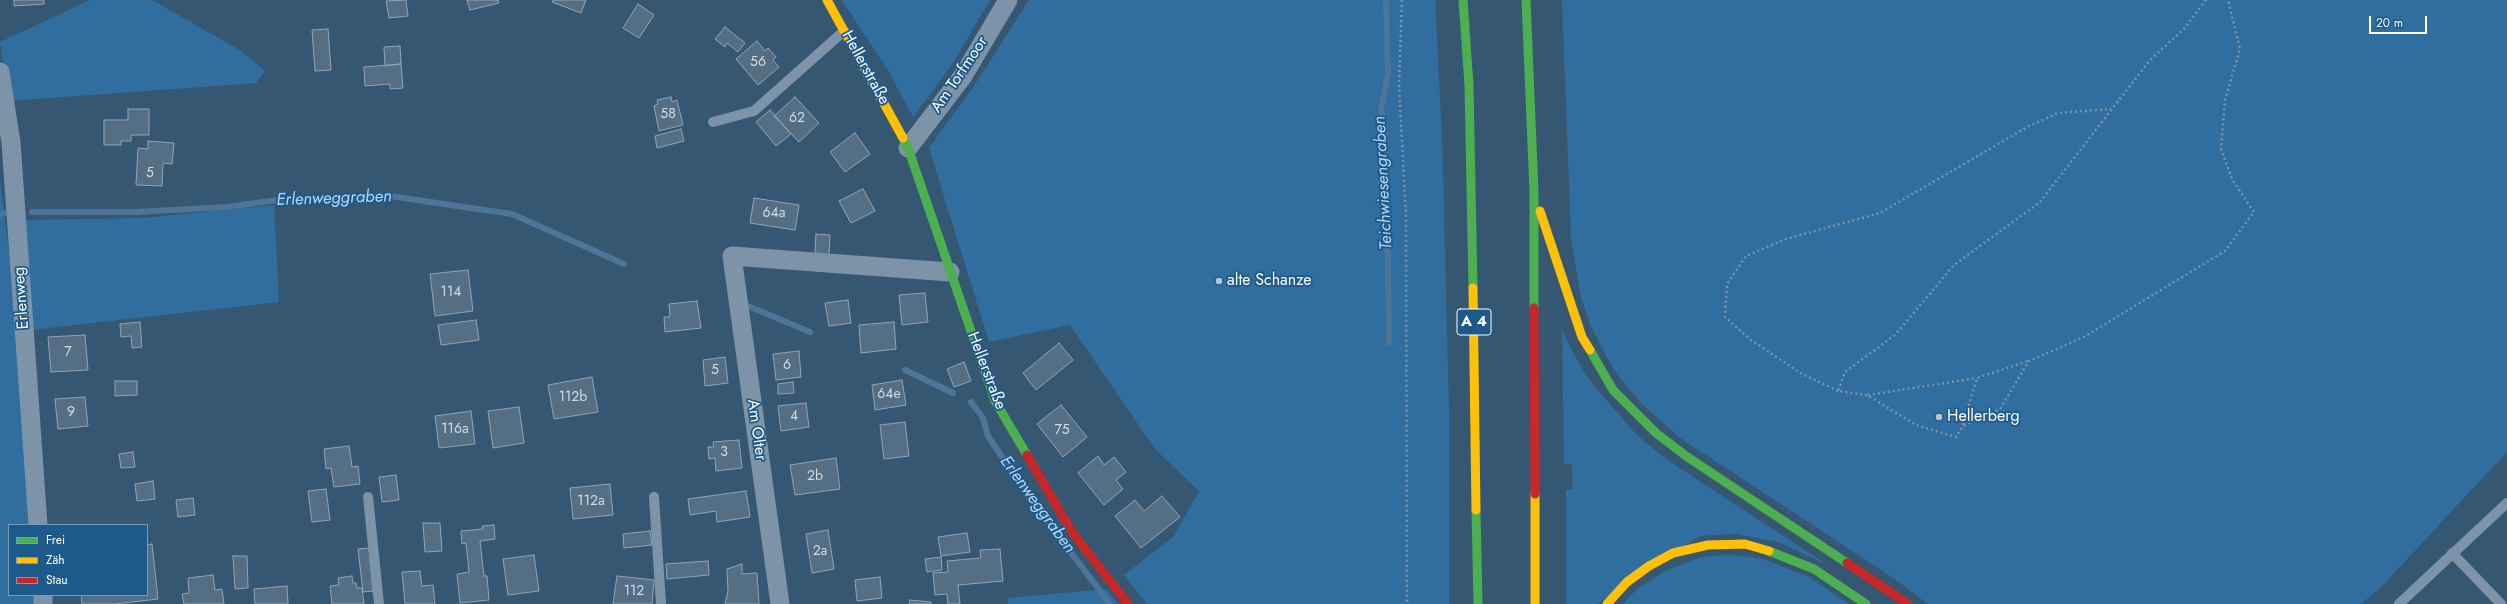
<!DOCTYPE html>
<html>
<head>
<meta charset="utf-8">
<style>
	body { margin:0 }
	#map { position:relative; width:2507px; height:604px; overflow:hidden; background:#365772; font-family:Jost,sans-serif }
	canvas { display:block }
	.legend { position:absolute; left:8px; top:524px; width:140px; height:72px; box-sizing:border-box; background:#1e598b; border:1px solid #789bb9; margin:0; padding:5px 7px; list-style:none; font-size:12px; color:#fff }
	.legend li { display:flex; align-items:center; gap:8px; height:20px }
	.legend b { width:20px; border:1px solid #789bb9 }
	.scale { position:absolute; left:2369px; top:16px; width:58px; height:18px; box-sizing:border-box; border:2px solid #fff; border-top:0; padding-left:5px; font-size:12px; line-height:14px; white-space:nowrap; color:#fff; -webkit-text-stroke:3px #1e598b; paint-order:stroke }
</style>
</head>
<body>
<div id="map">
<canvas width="2507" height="604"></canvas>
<ul class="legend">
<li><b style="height:5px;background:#4caf50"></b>Frei</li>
<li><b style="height:5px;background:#ffc107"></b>Zäh</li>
<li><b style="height:5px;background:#c62828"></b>Stau</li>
</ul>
<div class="scale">20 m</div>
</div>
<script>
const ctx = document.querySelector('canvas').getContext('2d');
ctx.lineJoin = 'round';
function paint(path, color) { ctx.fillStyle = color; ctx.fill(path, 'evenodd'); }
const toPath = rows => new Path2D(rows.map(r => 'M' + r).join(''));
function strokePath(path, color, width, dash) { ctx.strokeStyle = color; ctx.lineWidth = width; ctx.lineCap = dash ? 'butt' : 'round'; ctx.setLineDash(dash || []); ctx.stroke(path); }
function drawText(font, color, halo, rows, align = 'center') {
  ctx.font = font + ' Jost,sans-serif'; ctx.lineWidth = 3.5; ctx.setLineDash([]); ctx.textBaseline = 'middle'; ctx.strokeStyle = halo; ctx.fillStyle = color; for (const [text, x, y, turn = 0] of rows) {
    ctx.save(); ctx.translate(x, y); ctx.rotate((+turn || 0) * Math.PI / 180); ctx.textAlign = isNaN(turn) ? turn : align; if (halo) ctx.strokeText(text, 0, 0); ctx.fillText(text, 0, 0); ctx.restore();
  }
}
paint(toPath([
	[90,0,152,0,241,51,265,71,256,83,9,101,0,42],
	[842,0,990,0,951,66,913,117,889,72],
	[1029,0,1435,0,1442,136,1449,408,1449,604,1147,604,1124,575,1174,536,1199,491,1155,449,1070,325,989,342,929,148,976,83],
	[1562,0,2507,0,2507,452,2382,586,2361,604,1928,604,1893,578,1680,438,1642,404,1615,372,1591,327,1580,294,1571,239],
	[0,179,13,285,31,525,9,525,9,595,37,595,37,604,0,604],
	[274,205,279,302,31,330,22,220,143,218],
	[1562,330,1579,364,1595,387,1637,435,1667,460,1828,565,1778,542,1736,534,1700,536,1597,604,1566,604,1566,490,1573,489,1572,464,1564,464],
	[1728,554,1763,559,1809,577,1849,604,1623,604,1637,589,1663,572,1698,558],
	[1106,589,1118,604,1008,604,1008,598]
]), '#2f6e9f');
strokePath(toPath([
	[1386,0,1388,74,1381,109,1386,142,1381,181,1387,204,1389,343],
	[32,212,136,212,227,207,292,198,327,199,389,196,512,214,624,264],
	[0,214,7,213],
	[748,306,810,332],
	[905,370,953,393],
	[971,402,983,418,988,436,1028,496,1110,604]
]), '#4d7597', 6);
const building = toPath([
	[14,0,44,0,44,4,14,6,14,0],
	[406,0,408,16,389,18,386,1,406,0],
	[467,0,498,0,499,3,470,10,467,0],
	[553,0,586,0,581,13,552,2,553,0],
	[638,4,654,15,639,38,623,28,638,4],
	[725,27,745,43,738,52,727,43,725,47,715,39,725,27],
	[328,29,331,70,315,71,312,30,328,29],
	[757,41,765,51,768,48,776,57,773,60,779,67,758,85,736,59,757,41],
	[400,46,401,64,385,66,384,47,400,46],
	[401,64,403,88,390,89,390,84,365,86,364,67,401,64],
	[671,97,672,102,677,100,683,125,659,131,654,106,658,104,657,100,671,97],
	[795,97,819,123,799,142,774,116,795,97],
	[128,109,149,109,149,135,131,135,131,141,121,141,121,145,104,145,104,120,128,120,128,109],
	[770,110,791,134,776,146,756,122,770,110],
	[681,129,684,141,657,148,655,136,681,129],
	[855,133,870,154,845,172,830,152,855,133],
	[148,141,174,143,172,164,163,163,162,186,136,185,138,148,148,149,148,141],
	[863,189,875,211,851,223,839,201,863,189],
	[754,198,799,205,795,230,750,223,754,198],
	[816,234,830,235,829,255,815,253,816,234],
	[468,270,473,311,435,316,430,274,468,270],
	[925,293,928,322,902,325,899,295,925,293],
	[848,300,851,323,829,326,825,303,848,300],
	[697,301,701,328,665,332,664,317,670,317,669,304,697,301],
	[476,320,479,340,441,345,438,325,476,320],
	[140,322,142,347,132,348,131,336,121,337,120,324,140,322],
	[894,322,896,349,861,353,859,325,894,322],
	[85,335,88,370,51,372,48,337,85,335],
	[1059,343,1073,360,1036,390,1023,373,1059,343],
	[799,351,801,377,776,380,773,354,799,351],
	[725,357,728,383,705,386,703,360,725,357],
	[964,362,971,381,954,387,947,369,964,362],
	[592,377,598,412,554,419,548,385,592,377],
	[902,380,906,405,875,410,872,385,902,380],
	[115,381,137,381,137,395,115,396,115,381],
	[793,382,794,393,778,394,778,384,793,382],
	[85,397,88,426,58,429,55,399,85,397],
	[806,403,809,427,781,431,778,406,806,403],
	[1061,405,1087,437,1063,457,1037,424,1061,405],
	[519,407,524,443,493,448,488,411,519,407],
	[471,411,475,444,439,448,435,416,471,411],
	[905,422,909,456,884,459,880,425,905,422],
	[739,440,742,468,716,471,715,458,709,459,708,447,714,447,713,442,739,440],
	[349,446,352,467,358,466,360,484,334,487,331,468,326,469,324,449,349,446],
	[133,452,135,467,121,468,119,454,133,452],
	[1098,456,1104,465,1114,457,1126,472,1116,480,1123,489,1104,505,1078,473,1098,456],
	[836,458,840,489,795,495,790,465,836,458],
	[396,475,399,500,382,502,379,477,396,475],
	[153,481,155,499,137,501,135,484,153,481],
	[610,484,613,515,573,519,570,488,610,484],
	[326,489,330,520,312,522,308,491,326,489],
	[746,491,750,517,717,522,716,511,690,515,688,499,746,491],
	[1162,496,1180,517,1141,548,1115,516,1135,500,1144,511,1162,496],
	[193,498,195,515,178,517,176,500,193,498],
	[423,523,440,523,442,551,425,552,423,523],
	[494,525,495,539,480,541,484,576,487,576,489,600,460,603,457,574,469,572,466,543,462,544,461,531,483,529,482,526,494,525],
	[828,530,834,569,812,573,806,534,828,530],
	[650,531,652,545,624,548,623,534,650,531],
	[967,533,970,552,941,556,938,537,967,533],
	[152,544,158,599,115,604,82,604,81,595,147,595,147,545,152,544],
	[369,548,373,591,363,592,358,549,369,548],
	[1000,549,1003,581,958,585,960,604,948,604,947,594,935,595,933,573,948,572,947,561,981,558,980,550,1000,549],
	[534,555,539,591,508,595,503,559,534,555],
	[233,556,247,556,248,588,235,589,233,556],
	[941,557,942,570,927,572,925,559,941,557],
	[708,561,709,575,667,579,666,564,708,561],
	[742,564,742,574,757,573,759,604,725,604,728,591,727,569,742,564],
	[420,571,422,586,433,585,435,604,405,604,402,572,420,571],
	[213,575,215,590,222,589,224,604,184,604,182,594,189,593,188,578,213,575],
	[352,576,353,583,356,583,357,588,362,588,364,604,332,604,330,586,339,585,338,578,352,576],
	[617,576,654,580,652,604,613,604,617,576],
	[880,577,882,598,857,601,855,580,880,577],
	[287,586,288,604,255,604,254,589,287,586],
	[910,600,931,602,931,604,909,604,910,600]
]);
paint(building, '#546e84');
strokePath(building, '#92a5b5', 1);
strokePath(toPath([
	[1402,0,1399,86,1406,215,1407,604],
	[2206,0,2184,29,2150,60,2040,202,1954,265,1895,335,1845,372,1838,391,1867,395,1916,425,1956,437,1963,426,2000,409,2029,361,2084,337,2225,251,2254,212,2232,179,2221,149,2225,100,2240,49,2228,0],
	[1838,391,1802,374,1751,340,1725,317,1727,284,1746,256,1786,239,1880,213,2029,126,2058,113,2111,109],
	[1868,395,1977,378],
	[1963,425,1977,378,2028,361]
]), '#7d93a7', 2.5, [2, 3]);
strokePath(toPath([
	[713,122,754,111,844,31],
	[368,497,379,604],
	[654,497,661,604],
	[2452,553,2501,604],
	[2399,604,2507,503]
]), '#7d93a7', 10);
strokePath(toPath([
	[0,72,11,142,38,525],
	[908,148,963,76,1008,0],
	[43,595,43,604],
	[780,604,732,256,950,272]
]), '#7d93a7', 19);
strokePath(toPath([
	[1463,0,1469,85,1473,288],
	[1526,0,1534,192,1534,308],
	[903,138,908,148,995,401,1027,455],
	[1590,350,1613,390,1656,433,1686,456,1847,563],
	[1476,510,1478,604],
	[1769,551,1814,569,1866,604]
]), '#4caf50', 9);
strokePath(toPath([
	[827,0,903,138],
	[1540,211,1582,337,1590,350],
	[1473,288,1476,510],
	[1535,494,1535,604],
	[1607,604,1627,582,1649,566,1673,553,1708,545,1745,544,1769,551]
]), '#ffc107', 9);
strokePath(toPath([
	[1534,308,1535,494],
	[1027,455,1072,532,1128,604],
	[1847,563,1908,604]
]), '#c62828', 9);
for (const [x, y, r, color] of [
	[1219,281,4,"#b9c4ce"],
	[1939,417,4,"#b9c4ce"]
]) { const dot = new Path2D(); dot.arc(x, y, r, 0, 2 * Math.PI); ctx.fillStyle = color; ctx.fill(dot); strokePath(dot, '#1e598b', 1.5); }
drawText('14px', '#d4dbe0', null, [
	["56",758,63],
	["58",668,115],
	["62",797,119],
	["5",150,174],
	["64a",774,214],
	["114",451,293],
	["7",68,353],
	["6",787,366],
	["5",715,371],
	["64e",889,395],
	["112b",573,398],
	["9",71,413],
	["4",794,417],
	["116a",455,430],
	["75",1062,431],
	["3",724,453],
	["2b",815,477],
	["112a",591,502],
	["2a",820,552],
	["112",634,592]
]);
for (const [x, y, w] of [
	[1474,322,34]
]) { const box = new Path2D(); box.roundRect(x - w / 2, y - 13, w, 26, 3); ctx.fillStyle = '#1e598b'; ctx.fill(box); strokePath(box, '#fff', 1); }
drawText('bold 15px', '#fff', null, [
	["A 4",1474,322]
]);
drawText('16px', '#fff', '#1e598b', [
	["Hellerstraße",865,68,61],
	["Am Torfmoor",960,75,-56],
	["Erlenweg",22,298,-94],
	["Hellerstraße",986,371,69],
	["Am Olter",756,430,82]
]);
drawText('16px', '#fff', '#1e598b', [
	["alte Schanze",1227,281],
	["Hellerberg",1947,417]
], 'left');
drawText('italic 17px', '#b5d8f3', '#1e598b', [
	["Teichwiesengraben",1384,183,-93],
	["Erlenweggraben",334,199,-2],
	["Erlenweggraben",1037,505,54]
]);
</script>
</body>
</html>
